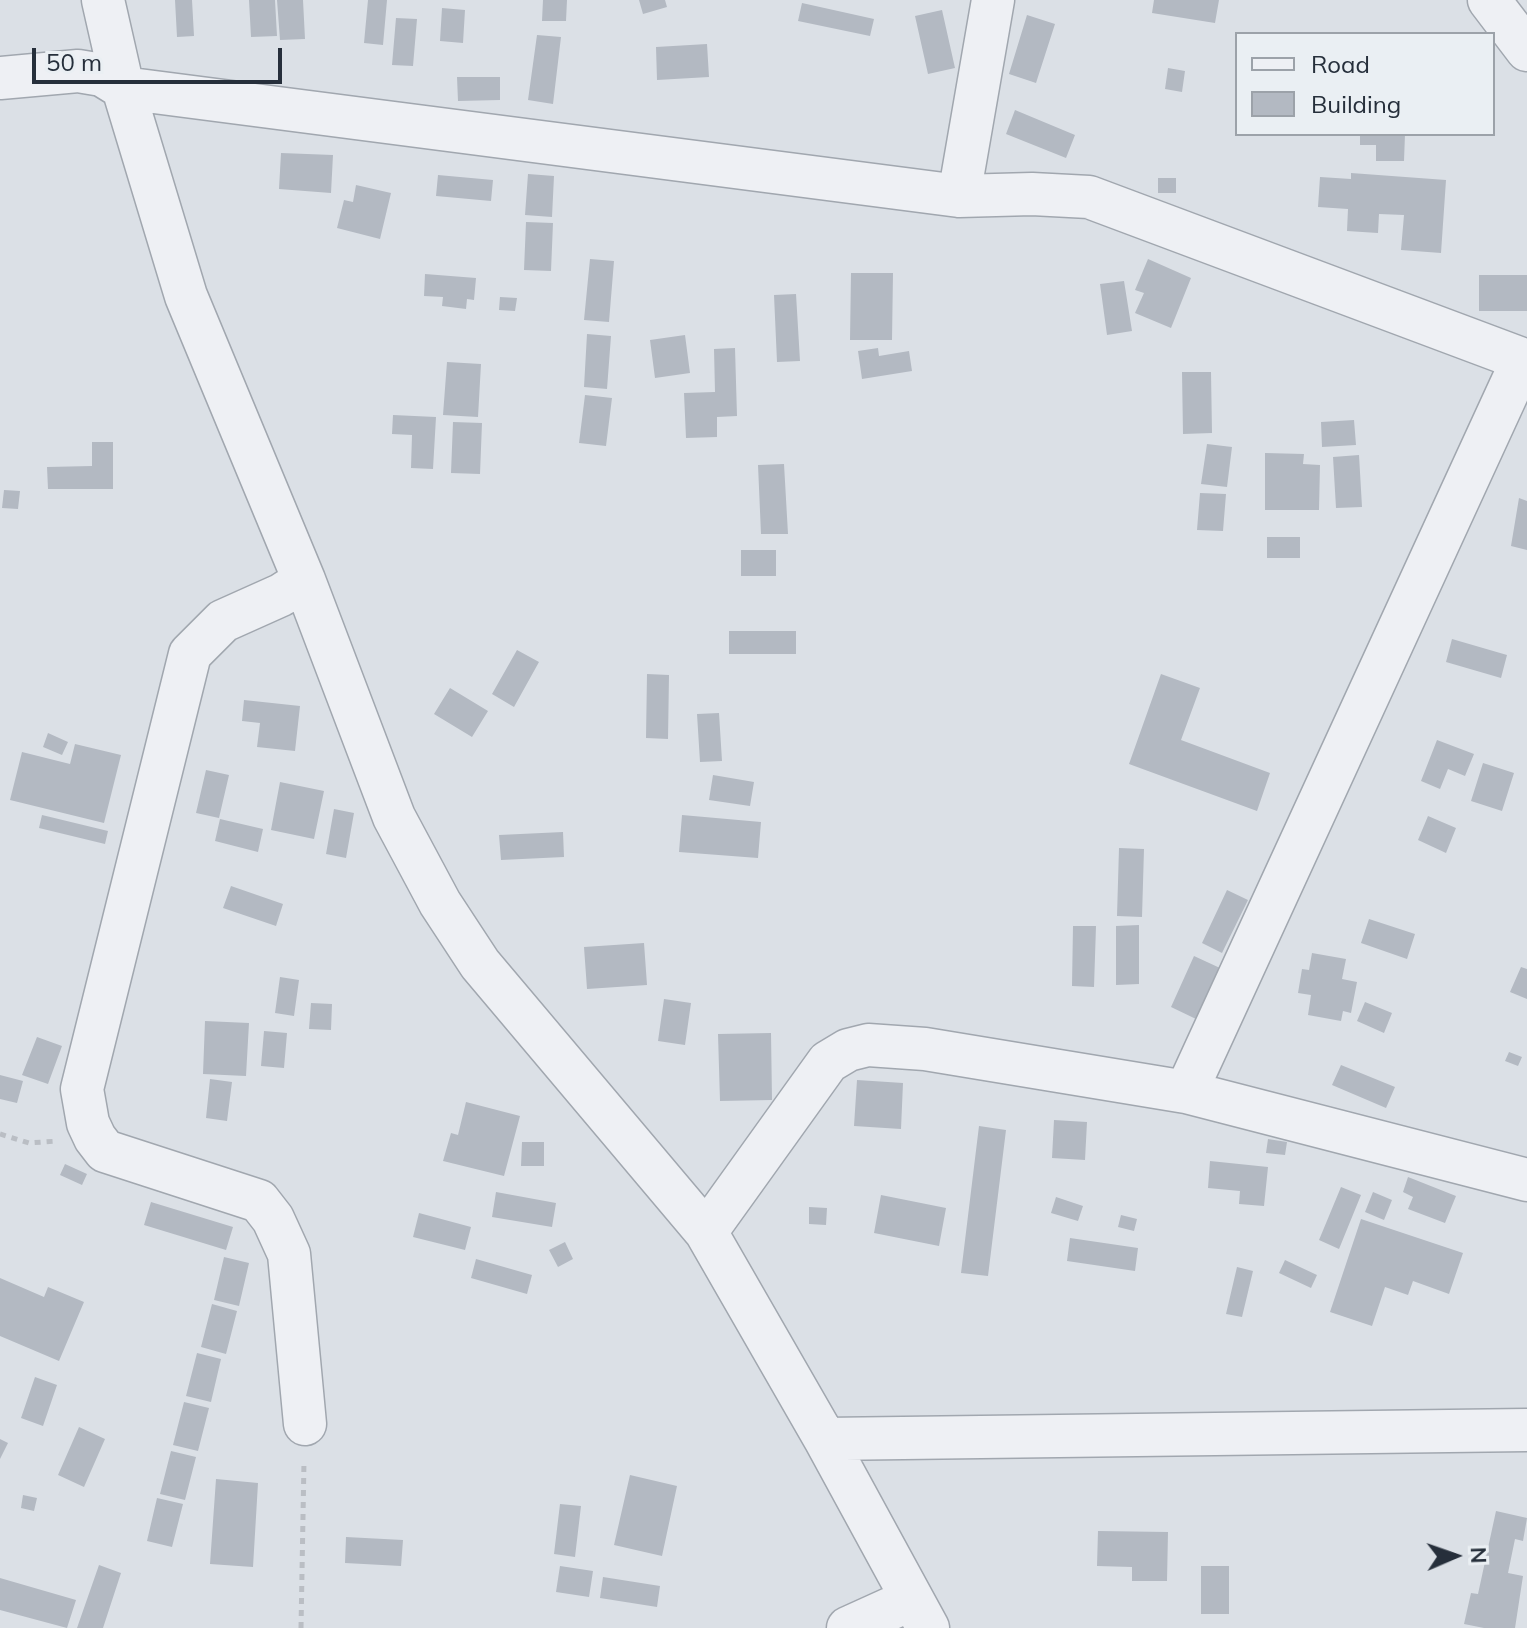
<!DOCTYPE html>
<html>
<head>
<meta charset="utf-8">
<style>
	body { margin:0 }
	#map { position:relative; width:1527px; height:1628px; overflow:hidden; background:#dbe0e6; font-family:Mulish,sans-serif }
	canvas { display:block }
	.legend { position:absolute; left:1235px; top:32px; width:260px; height:104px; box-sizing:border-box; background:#eaeff3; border:2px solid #9ca2a9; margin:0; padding:10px 14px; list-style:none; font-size:24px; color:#262f3b }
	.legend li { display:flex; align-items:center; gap:16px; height:40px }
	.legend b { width:40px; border:2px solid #9ca2a9 }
	.north { position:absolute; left:1415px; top:1516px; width:80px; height:80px; -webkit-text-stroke:6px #eaeff3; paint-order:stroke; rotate:88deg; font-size:22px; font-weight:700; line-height:32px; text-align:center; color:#262f3b }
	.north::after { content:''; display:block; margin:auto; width:28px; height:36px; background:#262f3b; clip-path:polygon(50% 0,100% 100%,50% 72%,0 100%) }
	.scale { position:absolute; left:32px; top:48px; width:250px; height:36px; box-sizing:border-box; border:4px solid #262f3b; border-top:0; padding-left:10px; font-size:24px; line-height:28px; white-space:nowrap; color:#262f3b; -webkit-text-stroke:6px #eaeff3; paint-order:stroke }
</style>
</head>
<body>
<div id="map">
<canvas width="1527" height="1628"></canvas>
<ul class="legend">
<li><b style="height:10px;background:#eef0f4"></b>Road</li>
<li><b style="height:22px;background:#b3b9c2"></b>Building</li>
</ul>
<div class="north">N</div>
<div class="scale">50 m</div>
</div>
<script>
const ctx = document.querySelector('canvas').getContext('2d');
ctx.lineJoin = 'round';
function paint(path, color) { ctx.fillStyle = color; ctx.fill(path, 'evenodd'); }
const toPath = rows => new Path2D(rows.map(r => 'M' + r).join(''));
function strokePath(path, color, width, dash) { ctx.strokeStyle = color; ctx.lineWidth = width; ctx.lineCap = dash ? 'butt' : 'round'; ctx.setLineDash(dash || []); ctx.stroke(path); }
paint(toPath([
	[175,0,192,0,194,36,177,37],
	[249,0,275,0,277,36,251,37],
	[277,0,303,0,305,39,280,40],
	[368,0,387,0,383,45,364,43],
	[543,0,567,0,566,21,542,21],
	[639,0,665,0,667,7,643,14],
	[1154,0,1219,0,1215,23,1152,13],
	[802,3,874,19,870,36,798,21],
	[442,8,465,10,463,43,440,41],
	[942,10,955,68,928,74,915,16],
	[1027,15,1055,24,1036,83,1009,74],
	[396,18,417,19,413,66,392,65],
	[537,35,561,37,553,104,528,100],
	[707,44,709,77,657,80,656,47],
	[1168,68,1185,71,1182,92,1165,89],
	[457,77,500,77,500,100,458,101],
	[1015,110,1075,135,1066,158,1006,134],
	[1360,134,1405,134,1404,161,1376,161,1376,145,1360,145],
	[281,153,333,155,331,193,279,189],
	[1351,173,1446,180,1441,253,1401,250,1404,215,1379,214,1378,233,1347,231,1348,209,1318,207,1320,177,1351,179],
	[528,174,554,176,552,217,525,215],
	[438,175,493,180,491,201,436,196],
	[1158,178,1176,178,1176,193,1158,193],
	[356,185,391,193,380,239,337,228,344,200,353,202],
	[526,222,553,223,551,271,524,270],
	[590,259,614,261,609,322,584,320],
	[1148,259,1191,278,1171,328,1135,313,1144,293,1135,290],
	[851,273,893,273,892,340,850,340],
	[425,274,476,278,474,300,467,299,466,309,442,306,443,297,424,296],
	[1479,275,1527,275,1527,311,1479,311],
	[1124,281,1132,331,1107,335,1100,284],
	[796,294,800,361,777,362,774,295],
	[500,297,517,298,515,311,499,310],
	[587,334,611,336,607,389,584,387],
	[685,335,690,373,655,378,650,340],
	[735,348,737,416,717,417,717,437,686,438,684,393,715,392,714,349],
	[878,348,879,356,909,351,912,371,862,379,858,351],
	[447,362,481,364,478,417,443,415],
	[1182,372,1211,372,1212,433,1183,434],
	[585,395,612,398,606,446,579,443],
	[393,415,436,417,433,469,411,468,412,435,392,434],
	[1354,420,1356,445,1322,447,1321,422],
	[453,422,482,423,480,474,451,473],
	[92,442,113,442,113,489,48,489,47,467,92,466],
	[1207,444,1232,447,1227,487,1201,484],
	[1265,453,1304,454,1303,464,1320,465,1319,510,1265,510],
	[1359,455,1362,507,1336,508,1333,457],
	[784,464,788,534,761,534,758,465],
	[4,490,20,491,18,509,2,508],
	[1200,493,1226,494,1223,531,1197,530],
	[1519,498,1527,501,1527,550,1511,546],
	[1267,537,1300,537,1300,558,1267,558],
	[741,550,776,550,776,576,741,576],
	[729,631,796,631,796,654,729,654],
	[1452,639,1507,655,1501,678,1446,662],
	[517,650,539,662,514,707,492,694],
	[647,674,669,675,668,739,646,738],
	[1161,674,1200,688,1181,740,1270,773,1257,811,1129,764],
	[450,688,488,711,472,737,434,714],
	[244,700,300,706,295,751,257,747,260,723,242,721],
	[719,713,722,761,700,762,697,714],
	[48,733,68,742,62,755,43,747],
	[1437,740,1474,754,1465,776,1448,769,1440,789,1421,781],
	[75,744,121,755,104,823,10,800,22,752,70,764],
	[1483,763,1514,773,1502,811,1471,801],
	[206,770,229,775,219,818,196,813],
	[713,775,754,782,750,806,709,800],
	[280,782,324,791,314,839,271,830],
	[334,809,354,813,346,858,326,854],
	[42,815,108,831,105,844,39,828],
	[682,815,761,822,758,858,679,852],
	[1428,816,1456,828,1446,853,1418,840],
	[220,819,263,829,258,852,215,841],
	[563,832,564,857,501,860,499,835],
	[1119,848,1144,849,1142,917,1117,916],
	[231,886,283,904,276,926,223,908],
	[1227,890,1248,900,1222,953,1202,943],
	[1369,919,1415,934,1407,959,1361,943],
	[1139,925,1139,984,1116,985,1116,926],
	[1073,926,1096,926,1094,987,1072,986],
	[644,943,647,985,587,989,584,947],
	[1312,953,1346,959,1342,979,1357,982,1351,1013,1343,1011,1341,1021,1308,1015,1311,995,1298,993,1302,969,1309,970],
	[1194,956,1220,968,1196,1019,1171,1007],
	[1521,967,1527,969,1527,999,1510,992],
	[280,977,299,980,294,1016,275,1013],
	[664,999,691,1003,685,1045,658,1041],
	[1365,1002,1392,1013,1384,1033,1357,1021],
	[311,1003,332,1004,331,1030,309,1029],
	[205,1021,249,1023,246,1076,203,1074],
	[264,1031,287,1033,284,1068,261,1066],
	[771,1033,772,1100,720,1101,718,1034],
	[37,1037,62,1046,48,1084,22,1075],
	[1509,1052,1522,1057,1518,1066,1505,1061],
	[1341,1065,1395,1087,1386,1108,1332,1085],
	[0,1075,23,1081,17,1103,0,1099],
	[210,1079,232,1082,227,1121,206,1118],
	[857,1080,903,1083,901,1129,854,1126],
	[466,1102,520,1116,504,1176,443,1161,451,1133,458,1135],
	[1054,1120,1087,1122,1085,1160,1052,1158],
	[979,1126,1006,1130,988,1276,961,1273],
	[1268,1139,1287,1142,1285,1155,1266,1153],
	[522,1142,544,1142,544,1166,521,1166],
	[1210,1161,1268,1167,1264,1206,1239,1204,1240,1191,1208,1188],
	[65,1164,87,1174,82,1185,60,1175],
	[1408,1177,1456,1196,1445,1223,1408,1209,1413,1197,1403,1192],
	[1341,1187,1361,1195,1339,1249,1319,1240],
	[496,1192,556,1203,552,1227,492,1217],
	[1373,1192,1392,1200,1384,1220,1365,1212],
	[881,1195,946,1208,939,1246,874,1233],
	[1056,1197,1083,1206,1078,1221,1051,1213],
	[151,1202,233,1227,226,1250,144,1225],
	[809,1207,827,1208,826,1225,809,1224],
	[419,1213,471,1227,465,1250,413,1237],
	[1121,1215,1137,1219,1134,1231,1118,1227],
	[1361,1219,1463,1253,1449,1294,1413,1281,1408,1295,1385,1287,1372,1326,1330,1312],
	[1070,1238,1138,1248,1135,1271,1067,1261],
	[565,1242,573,1259,558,1267,549,1250],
	[224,1257,249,1263,239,1306,214,1300],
	[476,1259,532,1275,527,1294,471,1278],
	[1285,1260,1317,1275,1311,1288,1279,1273],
	[1237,1267,1253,1271,1242,1317,1226,1314],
	[0,1278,44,1297,48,1287,84,1302,59,1361,0,1336],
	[212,1304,237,1311,226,1354,201,1347],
	[197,1353,221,1359,211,1402,186,1396],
	[35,1377,57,1385,43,1426,21,1418],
	[184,1402,209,1408,198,1451,173,1445],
	[79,1427,105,1439,84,1487,58,1475],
	[0,1439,8,1443,0,1459],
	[171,1451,196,1457,185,1500,160,1494],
	[630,1475,677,1486,662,1556,614,1545],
	[216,1479,258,1483,253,1567,210,1564],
	[23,1495,37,1498,34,1511,21,1508],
	[157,1498,183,1504,172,1547,147,1541],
	[560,1504,581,1506,575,1557,554,1554],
	[1496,1511,1527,1518,1523,1541,1515,1539,1508,1573,1523,1576,1515,1628,1484,1628,1464,1624,1471,1593,1478,1594],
	[1098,1531,1168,1532,1167,1581,1132,1581,1132,1567,1097,1566],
	[346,1537,403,1540,401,1566,345,1563],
	[99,1565,121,1573,103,1628,77,1628],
	[560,1566,593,1571,589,1597,556,1592],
	[1201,1566,1229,1566,1229,1614,1201,1614],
	[603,1577,660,1586,657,1607,600,1598],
	[0,1578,76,1600,67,1628,0,1610]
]), '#b3b9c2');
const minor = toPath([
	[103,0,123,88,186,296,304,580,394,817,440,903,480,964,706,1232,825,1439,928,1628],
	[1489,0,1527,50],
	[0,78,78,71,102,75,123,88,959,196,1032,194,1089,197,1527,361],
	[959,196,993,0],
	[304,580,281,595,223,621,190,654,82,1089,88,1123,95,1138,105,1151,259,1201,273,1219,289,1254,305,1424],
	[1186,1092,1522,361],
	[706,1232,828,1062,848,1050,868,1045,925,1049,1186,1092,1527,1180],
	[825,1439,1527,1430],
	[848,1628,912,1599]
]);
strokePath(minor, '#a1a7af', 45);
strokePath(toPath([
	[0,1134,29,1143,58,1141],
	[301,1628,304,1461]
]), '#babec4', 5, [6, 6]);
strokePath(minor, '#eef0f4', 42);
</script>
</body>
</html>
